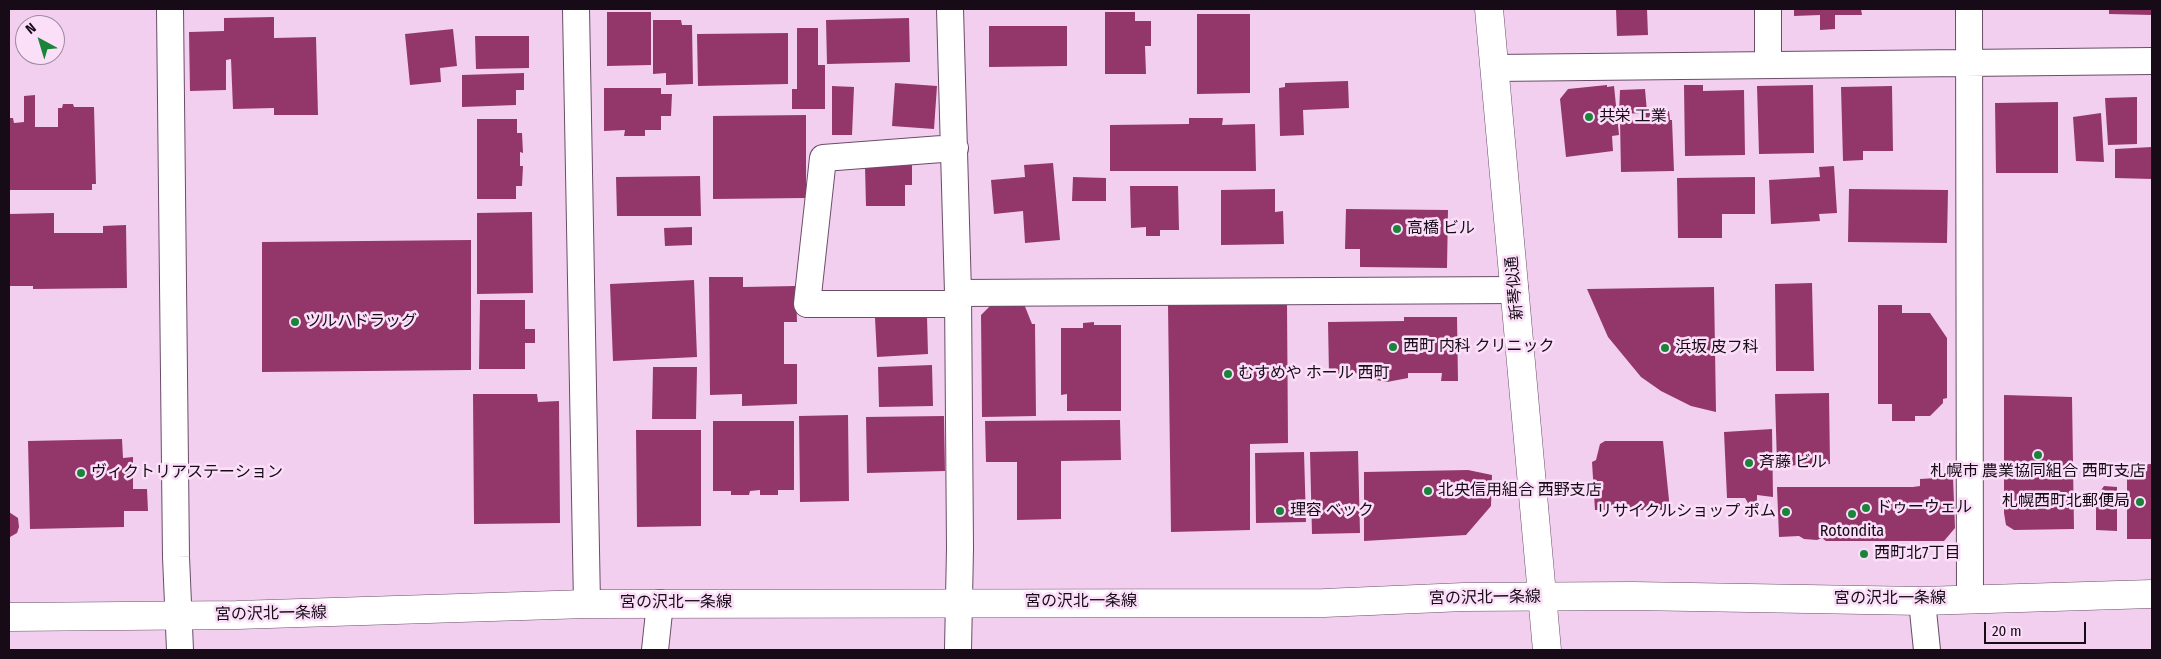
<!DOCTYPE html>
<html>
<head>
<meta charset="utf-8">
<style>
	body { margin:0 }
	#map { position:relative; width:2161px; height:659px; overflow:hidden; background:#f2cfef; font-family:"Fira Sans Condensed",sans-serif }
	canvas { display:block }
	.frame { position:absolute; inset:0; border:10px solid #160b16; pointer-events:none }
	.north { position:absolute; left:15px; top:15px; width:50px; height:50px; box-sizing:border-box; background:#fbdff9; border:1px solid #9f8a9e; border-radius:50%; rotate:321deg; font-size:14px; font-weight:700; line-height:20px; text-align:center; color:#160b16 }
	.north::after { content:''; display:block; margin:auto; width:18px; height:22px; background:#1a843a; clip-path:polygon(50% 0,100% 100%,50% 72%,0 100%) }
	.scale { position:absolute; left:1984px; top:622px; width:102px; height:22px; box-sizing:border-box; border:2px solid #160b16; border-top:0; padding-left:6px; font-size:15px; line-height:18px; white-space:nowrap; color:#160b16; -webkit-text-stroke:4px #fbdff9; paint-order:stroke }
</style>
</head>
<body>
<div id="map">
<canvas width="2161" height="659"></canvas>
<div class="frame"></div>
<div class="north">N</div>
<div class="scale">20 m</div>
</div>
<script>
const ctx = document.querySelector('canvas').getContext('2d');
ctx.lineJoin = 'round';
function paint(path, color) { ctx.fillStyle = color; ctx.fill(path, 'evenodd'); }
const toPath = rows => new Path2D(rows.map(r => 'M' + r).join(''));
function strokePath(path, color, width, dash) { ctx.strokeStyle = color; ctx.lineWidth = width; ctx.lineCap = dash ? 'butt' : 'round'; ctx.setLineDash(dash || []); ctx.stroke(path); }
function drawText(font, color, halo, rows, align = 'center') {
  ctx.font = font + ' "Fira Sans Condensed","Noto Sans JP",sans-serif'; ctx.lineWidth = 5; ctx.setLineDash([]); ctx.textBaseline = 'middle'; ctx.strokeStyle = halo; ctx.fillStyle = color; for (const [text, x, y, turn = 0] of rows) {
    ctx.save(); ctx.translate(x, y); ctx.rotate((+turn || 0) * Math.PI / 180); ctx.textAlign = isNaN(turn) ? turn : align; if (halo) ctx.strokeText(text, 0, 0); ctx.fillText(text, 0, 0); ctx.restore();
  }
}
paint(toPath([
	[1616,9,1647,9,1648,35,1617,36],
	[1794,9,1861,9,1862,15,1835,15,1835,29,1820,30,1820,15,1794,16],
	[2109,9,2152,9,2152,15,2109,14],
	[607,12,651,12,651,65,607,66],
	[1105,12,1135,12,1135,21,1151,21,1151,46,1145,46,1146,74,1105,74],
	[1197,14,1250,14,1250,93,1197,94],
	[274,17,274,38,316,37,318,115,274,115,274,108,233,109,231,59,226,60,226,90,190,91,189,32,224,31,224,18],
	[909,18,910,62,827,64,826,20],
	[653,20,681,20,682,25,692,25,693,84,666,85,666,73,653,74],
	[989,26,1067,26,1067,66,989,67],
	[797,28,818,28,818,65,825,65,825,109,792,109,792,89,797,89],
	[453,29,457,66,440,68,441,82,410,85,405,34],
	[788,33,788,84,698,86,697,34],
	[475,36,529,36,529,68,476,69],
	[524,73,524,90,516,90,516,105,462,107,462,75],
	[1348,81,1349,108,1303,110,1304,135,1280,136,1279,88,1285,87,1285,83],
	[895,83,937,86,934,129,892,126],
	[1607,85,1607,87,1614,86,1619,135,1612,136,1613,151,1566,157,1560,99,1568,89],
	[1684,85,1703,85,1703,91,1744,90,1745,155,1685,156],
	[1813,85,1814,153,1759,154,1757,86],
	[832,86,854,87,852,135,832,135],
	[1892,86,1893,151,1863,151,1863,160,1843,161,1841,87],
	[604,88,661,88,661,94,672,94,671,116,661,116,661,130,645,130,645,136,624,136,625,130,604,131],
	[1645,89,1647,112,1669,111,1670,120,1672,120,1674,171,1621,172,1620,120,1642,120,1642,113,1619,114,1620,90],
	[35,95,35,127,58,127,58,108,62,108,63,104,73,104,74,107,94,107,96,184,92,184,92,190,9,190,9,118,13,118,14,123,24,122,24,96],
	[2137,97,2137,144,2108,145,2105,98],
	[2058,102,2058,173,1996,173,1995,103],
	[2101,113,2104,162,2076,161,2073,117],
	[806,115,806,198,713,199,713,116],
	[1189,118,1223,118,1222,125,1255,124,1256,171,1110,171,1110,125,1189,124],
	[477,119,517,119,517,133,522,133,523,153,520,152,520,166,523,166,522,186,516,186,516,199,477,199],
	[2152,147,2152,179,2115,178,2115,149],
	[1053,163,1060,240,1025,243,1023,211,994,214,991,180,1025,177,1024,165],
	[912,165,912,185,905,185,905,206,866,206,865,166],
	[1834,166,1837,213,1819,214,1820,221,1771,224,1769,180,1820,177,1819,167],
	[700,176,701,216,617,216,616,177],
	[1073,177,1106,178,1106,201,1072,201],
	[1755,177,1755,214,1722,214,1722,238,1678,238,1677,178],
	[1130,186,1178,186,1179,230,1160,230,1160,236,1146,236,1146,227,1131,228],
	[1275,189,1275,212,1283,211,1284,244,1221,245,1221,190],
	[1849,189,1948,190,1947,243,1848,242],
	[1346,209,1448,210,1447,268,1360,267,1360,249,1345,249],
	[532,212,533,293,477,294,477,213],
	[54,213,54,233,103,233,103,226,126,225,127,288,33,289,33,286,9,286,9,214],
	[692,227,692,245,665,246,664,228],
	[471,240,471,370,262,372,262,242],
	[709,277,743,277,743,287,796,286,797,322,784,322,784,364,797,364,797,404,742,406,742,394,710,395],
	[694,280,697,357,613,361,610,284],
	[1812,283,1814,371,1776,371,1775,284],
	[1714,287,1716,412,1691,406,1661,391,1641,377,1608,337,1587,289],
	[480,300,525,300,525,329,535,329,535,343,525,343,525,369,479,369],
	[1287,303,1288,443,1250,444,1250,530,1171,532,1168,305],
	[1024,304,1032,324,1035,324,1036,416,982,417,981,315,991,305],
	[1878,305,1902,305,1902,313,1930,313,1947,338,1947,398,1943,399,1943,403,1930,416,1915,416,1915,421,1892,421,1892,404,1878,404],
	[927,316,928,354,877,357,875,318],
	[1404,317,1457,317,1458,381,1441,381,1442,373,1408,373,1408,378,1387,382,1366,378,1366,373,1329,374,1328,322,1404,321],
	[1094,322,1094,325,1121,325,1121,411,1067,411,1067,394,1061,395,1061,328,1083,328,1083,323],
	[932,365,933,406,879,407,878,367],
	[653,367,697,367,696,419,652,419],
	[1829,393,1830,464,1777,466,1775,394],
	[473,394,537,394,538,402,559,401,560,523,474,524],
	[2004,395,2072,397,2074,529,2014,530,2006,525,2004,513],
	[848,415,849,501,800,502,799,416],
	[944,416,945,471,867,473,866,417],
	[1120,420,1121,460,1061,461,1061,519,1017,520,1017,462,986,462,985,421],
	[713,421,794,421,794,490,778,490,778,495,760,495,760,490,750,491,749,495,731,495,731,491,713,491],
	[1772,429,1773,497,1757,495,1757,504,1748,503,1745,498,1727,498,1724,432],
	[636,430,701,430,701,526,637,527],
	[122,439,123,458,133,457,133,489,147,489,148,511,124,511,124,527,30,529,28,441],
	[1605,441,1663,441,1670,510,1595,510,1592,462,1596,460,1600,444],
	[1358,451,1360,533,1312,534,1310,452],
	[1304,452,1306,522,1256,523,1255,453],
	[2152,464,2152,539,2127,539,2127,465],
	[1468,470,1492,475,1491,506,1466,535,1364,541,1364,472],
	[1953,477,1955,528,1944,541,1826,541,1822,538,1817,540,1804,539,1799,536,1779,537,1777,487,1913,487,1920,486,1920,479],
	[2104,486,2117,487,2117,531,2096,530,2096,497],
	[9,512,18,518,19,527,17,533,10,537]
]), '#93376b');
const street = toPath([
	[170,9,176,557,180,650],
	[576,9,587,604],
	[950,9,958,293,960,548,958,650],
	[1768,9,1768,65],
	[1969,9,1970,598],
	[1494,68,2152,61],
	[955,148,823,158,807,304,958,304],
	[958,293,1515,290],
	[1922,601,1927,650],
	[655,650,660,603]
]);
const secondary = toPath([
	[1489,9,1547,650]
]);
const primary = toPath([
	[9,617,237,615,587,604,1324,603,1464,597,1633,596,1922,601,2152,594]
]);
strokePath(street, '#6a4d68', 28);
strokePath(secondary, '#6a4d68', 29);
strokePath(primary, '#6a4d68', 29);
strokePath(street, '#fff', 26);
strokePath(secondary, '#fff', 28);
strokePath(primary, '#fff', 28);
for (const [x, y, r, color] of [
	[1589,117,5,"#1a843a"],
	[1397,229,5,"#1a843a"],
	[295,322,5,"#1a843a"],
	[1393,347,5,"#1a843a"],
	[1665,348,5,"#1a843a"],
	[1228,374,5,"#1a843a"],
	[2038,455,5,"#1a843a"],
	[1749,463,5,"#1a843a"],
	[81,473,5,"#1a843a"],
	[1428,491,5,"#1a843a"],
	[2140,502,5,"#1a843a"],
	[1866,508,5,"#1a843a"],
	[1280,511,5,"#1a843a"],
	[1786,512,5,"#1a843a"],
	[1852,514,5,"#1a843a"],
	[1864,554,5,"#1a843a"]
]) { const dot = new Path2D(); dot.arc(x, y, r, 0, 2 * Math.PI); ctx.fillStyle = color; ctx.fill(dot); strokePath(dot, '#fbdff9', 2); }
drawText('16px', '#160b16', '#fbdff9', [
	["共栄 工業",1599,117],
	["高橋 ビル",1407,229],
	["ツルハドラッグ",305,322],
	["西町 内科 クリニック",1403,347],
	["浜坂 皮フ科",1675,348],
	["むすめや ホール 西町",1238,374],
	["斉藤 ビル",1759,463],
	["札幌市 農業協同組合 西町支店",2038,472,"center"],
	["ヴィクトリアステーション",91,473],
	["北央信用組合 西野支店",1438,491],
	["札幌西町北郵便局",2130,502,"right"],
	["ドゥーウェル",1876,508],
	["理容 ベック",1290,511],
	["リサイクルショップ ポム",1776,512,"right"],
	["Rotondita",1852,532,"center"],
	["西町北7丁目",1874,554]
], 'left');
drawText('16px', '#160b16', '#fbdff9', [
	["新琴似通",1515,288,-95],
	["宮の沢北一条線",1485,598,-1],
	["宮の沢北一条線",1890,599],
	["宮の沢北一条線",1081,602],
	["宮の沢北一条線",676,603],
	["宮の沢北一条線",271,614,-1]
]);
</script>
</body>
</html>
